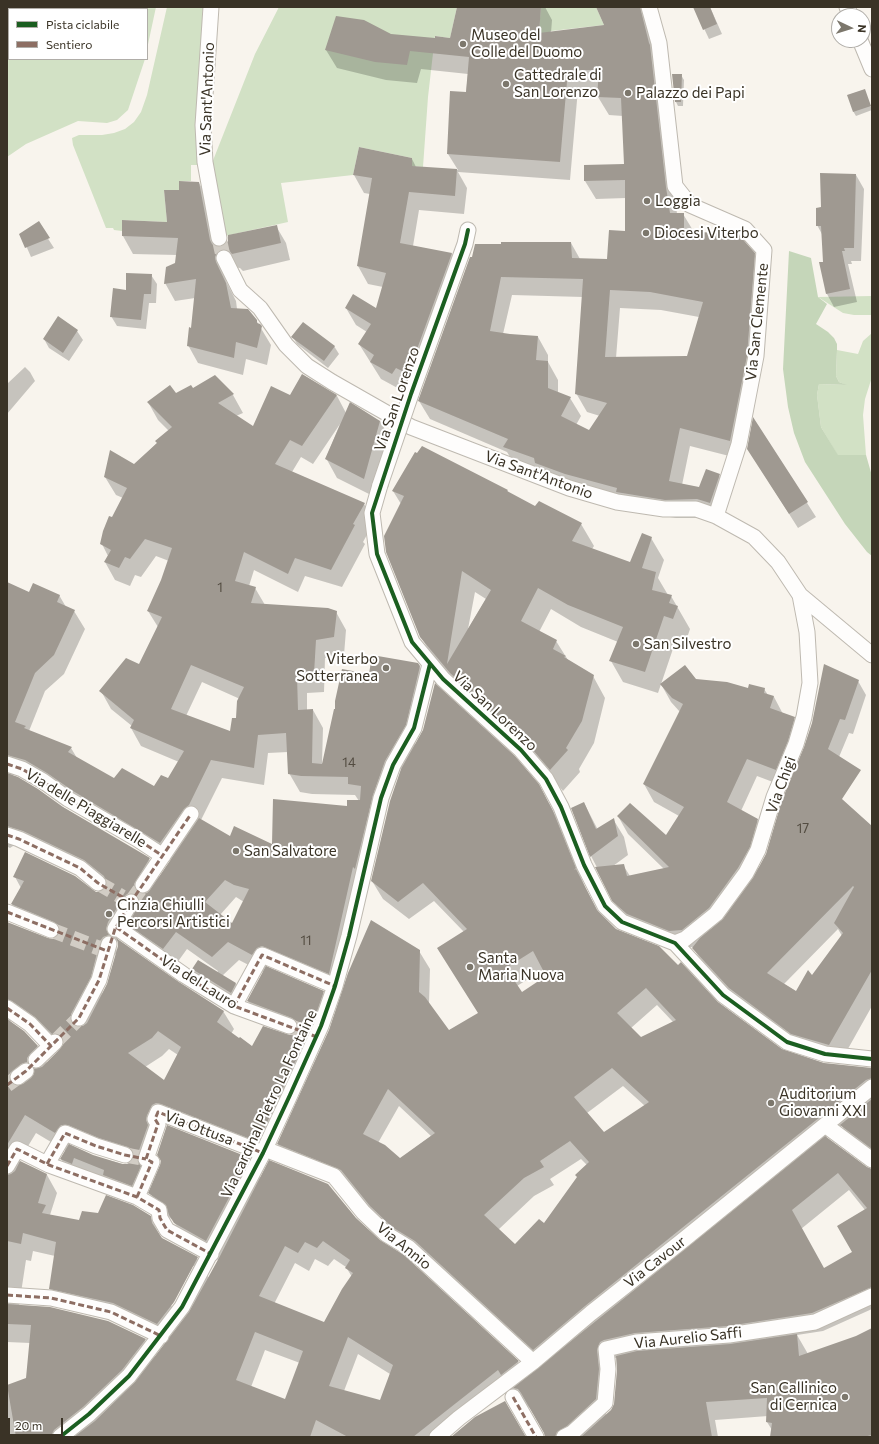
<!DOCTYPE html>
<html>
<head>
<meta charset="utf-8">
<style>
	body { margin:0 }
	#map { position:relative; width:879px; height:1444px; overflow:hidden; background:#f8f4ed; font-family:Commissioner,sans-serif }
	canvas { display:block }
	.frame { position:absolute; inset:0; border:8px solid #3a3326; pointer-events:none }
	.legend { position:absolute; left:8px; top:8px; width:140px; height:52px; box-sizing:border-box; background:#fff; border:1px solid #b0ada8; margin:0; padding:5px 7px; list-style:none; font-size:12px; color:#3a3326 }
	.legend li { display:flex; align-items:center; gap:8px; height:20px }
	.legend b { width:20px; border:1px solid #b0ada8 }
	.north { position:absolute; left:831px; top:8px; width:40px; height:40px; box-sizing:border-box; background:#fff; border:1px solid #b0ada8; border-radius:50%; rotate:94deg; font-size:11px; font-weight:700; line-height:16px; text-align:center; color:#3a3326 }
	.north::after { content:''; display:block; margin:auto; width:14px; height:18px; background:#7c776c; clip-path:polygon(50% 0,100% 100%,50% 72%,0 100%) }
	.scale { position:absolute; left:8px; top:1418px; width:55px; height:18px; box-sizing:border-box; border:2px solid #3a3326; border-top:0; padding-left:5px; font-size:12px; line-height:14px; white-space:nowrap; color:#3a3326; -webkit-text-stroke:3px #fff; paint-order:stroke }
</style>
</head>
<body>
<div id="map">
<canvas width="879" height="1444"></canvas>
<div class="frame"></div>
<ul class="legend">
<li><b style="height:5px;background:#1b5e20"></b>Pista ciclabile</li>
<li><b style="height:5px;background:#8d6e63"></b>Sentiero</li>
</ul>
<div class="north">N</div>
<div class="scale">20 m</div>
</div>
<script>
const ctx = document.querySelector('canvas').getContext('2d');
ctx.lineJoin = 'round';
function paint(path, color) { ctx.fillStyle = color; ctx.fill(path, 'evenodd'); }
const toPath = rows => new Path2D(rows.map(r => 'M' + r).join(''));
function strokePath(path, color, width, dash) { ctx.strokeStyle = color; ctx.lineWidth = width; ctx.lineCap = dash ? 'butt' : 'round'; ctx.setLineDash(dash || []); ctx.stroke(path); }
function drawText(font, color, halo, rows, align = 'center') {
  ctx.font = font + ' Commissioner,sans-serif'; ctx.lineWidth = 4; ctx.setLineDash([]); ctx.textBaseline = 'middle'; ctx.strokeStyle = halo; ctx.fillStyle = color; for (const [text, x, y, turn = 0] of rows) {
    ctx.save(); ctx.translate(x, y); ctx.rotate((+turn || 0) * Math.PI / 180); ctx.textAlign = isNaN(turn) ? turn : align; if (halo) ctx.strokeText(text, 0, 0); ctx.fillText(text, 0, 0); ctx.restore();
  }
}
paint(toPath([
	[7,7,156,7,147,49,147,9,9,9,9,59,145,59,128,110,117,120,107,123,78,121,26,144,7,157],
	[167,7,203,7,197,131,198,165,191,165,191,181,179,181,179,190,164,190,167,222,122,220,122,231,114,230,113,228,106,228,73,145,72,138,79,135,102,135,114,133,125,129,134,122,141,112,147,95],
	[279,7,457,7,450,38,435,36,428,97,423,167,412,166,412,158,359,147,353,175,281,183,288,222,225,236,212,163,255,54],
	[541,7,596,7,604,25,551,31,538,40],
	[872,296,872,315,854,315,843,313,818,297],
	[872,333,872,377,865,399,863,415,866,455,838,456,821,427,817,395,819,384,846,385,839,382,836,376,837,350,858,354,863,341]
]), '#d2e1c5');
paint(toPath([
	[789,251,811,258,818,297,827,304,816,324,828,332,834,338,837,344,837,350,836,376,839,382,847,385,819,384,817,395,821,427,838,455,866,455,872,476,872,556,867,552,845,524,805,462,794,433,788,407,783,369]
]), '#c5d6b9');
paint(toPath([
	[458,7,545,7,552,20,551,33,605,26,597,7,643,7,660,64,677,214,683,214,694,232,754,254,765,272,741,459,690,446,682,485,699,489,719,475,729,493,708,518,676,518,628,510,515,465,507,452,430,419,419,401,471,258,571,243,580,259,608,260,626,232,626,198,596,199,585,181,625,165,623,116,609,115,598,97,599,88,578,89,570,180,458,172,467,188,464,214,419,210,413,246,452,254,462,272,403,391,381,379,359,344,367,332,356,325,346,308,377,310,383,287,368,284,358,266,370,194,364,193,354,175,412,159,416,167,458,170,448,154,466,93,468,74,421,69,417,83,386,80,337,68,326,50,390,35,436,39,451,39],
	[512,295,583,297,576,393,587,412,600,416,589,432,576,425,581,416,570,398,558,393,558,380,548,362,548,355,538,337,503,334],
	[620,308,661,310,699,317,688,357,616,358],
	[694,7,710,7,722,34,709,39],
	[681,75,684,80,683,106,678,106,676,102],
	[865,91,872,110,856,116,853,111],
	[856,175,864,189,861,261,851,261,852,264,848,264,857,302,834,307,827,294,823,236,817,225],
	[199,183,209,200,218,248,220,248,276,226,286,243,290,260,243,271,240,268,231,267,225,275,226,281,236,301,237,309,256,320,271,345,267,365,246,359,243,375,198,363,188,345,192,329,195,298,175,301,165,283,176,264,177,255,133,254,123,236,168,223,180,191],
	[38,223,54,248,31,257,21,234],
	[151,275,157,284,156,303,149,303,146,329,117,326,111,316,127,291],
	[77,331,83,340,69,361,49,348,44,339],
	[293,337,334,346,339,354,328,368,297,344],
	[25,367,30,372,35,381,7,414,7,384],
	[303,375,337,396,346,413,380,421,391,440,375,497,337,478,326,458,340,424,313,464,301,457,292,472,364,504,374,522,363,542,365,544,342,587,305,576,298,592,254,570,249,586,255,588,265,605,336,612,346,630,344,655,325,658,324,692,307,693,307,710,313,710,323,728,322,763,323,763,370,676,419,666,430,685,415,744,549,803,563,830,585,887,599,913,615,929,781,1050,824,1064,872,1069,872,1158,851,1143,842,1126,826,1138,867,1168,872,1169,872,1309,823,1331,797,1335,808,1354,856,1337,872,1329,872,1437,771,1437,772,1430,767,1422,768,1416,715,1420,718,1437,546,1437,545,1432,532,1411,529,1407,525,1406,516,1390,512,1392,509,1388,447,1437,7,1437,7,1386,27,1379,30,1343,7,1342,7,923,52,940,58,937,22,922,12,904,21,888,15,877,96,893,101,893,106,888,95,878,16,844,10,848,8,847,7,850,7,583,30,593,59,595,66,607,74,611,85,629,64,674,45,691,29,731,71,748,77,758,114,780,154,787,168,780,179,762,141,746,131,728,132,726,111,709,101,691,140,665,158,627,148,611,162,581,169,561,156,556,141,577,135,575,130,586,115,580,105,562,108,556,102,544,123,498,116,495,105,477,134,466,169,431,158,420,148,402,193,389,215,377,233,395,243,413,236,416,253,427,291,397],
	[202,682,240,699,237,719,231,733,186,716],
	[288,752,289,773,300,792,312,794,355,795,359,801,273,846,230,837,201,820,222,778,264,785,268,753],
	[401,768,402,769,372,881,383,899,409,919,434,901,464,932,479,1014,448,1031,429,1004,430,969,419,951,278,1144,289,1162,352,1188,381,1224,427,1259,542,1366,527,1378,518,1362,403,1256,379,1241,355,1218,261,1178,250,1159,161,1159,161,1166,150,1193,161,1212,173,1220,186,1242,218,1260,209,1278,197,1258,161,1238,150,1216,99,1214,79,1221,51,1216,50,1215,57,1193,47,1175,19,1161,36,1133,66,1151,61,1159,72,1177,142,1203,162,1123,172,1121,269,1159,323,1041,333,1010,323,992,266,967,272,964,339,991,382,814,395,779],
	[16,773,84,809,171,861,160,878,149,859,11,776],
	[236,897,244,902,233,925,220,915],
	[129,924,140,943,174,967,187,949,218,971,217,973,193,969,199,979,236,1002,241,993,236,984,222,976,239,960,264,973,248,1001,258,1019,297,1033,253,1047,231,1034,234,1029,223,1011,178,983,117,951,116,948,118,940],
	[117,954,108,984,101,998,110,960,113,955],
	[544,969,548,977,522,994,517,986],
	[657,1005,673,1022,641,1038,631,1028],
	[13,1018,47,1035,61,1050,47,1063,37,1046,10,1021],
	[169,1049,178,1055,164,1081,145,1067,162,1056],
	[623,1086,645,1106,603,1133,587,1113],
	[399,1106,431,1136,400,1159,378,1143],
	[71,1143,110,1155,132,1162,127,1165,93,1156,69,1146],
	[581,1159,587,1165,544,1224,515,1246,498,1230,534,1196,554,1185,550,1179],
	[849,1190,865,1210,853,1252,824,1269,801,1229],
	[33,1251,55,1256,50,1289,60,1307,124,1321,169,1342,156,1358,145,1340,19,1306,26,1260,31,1261],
	[315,1259,328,1266,334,1259,346,1267,352,1277,324,1324,274,1304,295,1263,309,1271],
	[192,1266,194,1266,173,1307,171,1306],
	[265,1350,300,1363,286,1400,251,1387],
	[358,1354,390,1374,381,1402,344,1391],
	[614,1358,617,1358,618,1370,615,1404,612,1410,606,1415,609,1388],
	[754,420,816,517,798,528,748,449],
	[507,490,509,493,536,508,581,524,594,546,592,549,631,564,651,538,664,560,658,578,668,595,671,596,690,629,686,641,677,637,658,693,623,682,611,661,618,642,581,627,551,609,539,632,556,641,568,660,593,676,605,698,594,743,579,769,580,772,563,791,541,765,434,659,421,637,401,504,393,491],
	[475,592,486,599,468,629],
	[695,680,748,690,764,689,768,695,774,697,783,714,794,718,804,735,786,787,757,776,741,811,757,820,768,838,758,868,872,827,872,1006,840,1063,740,1006,704,966,693,947,680,948,624,919,591,856,572,808,584,803,598,830,613,819,624,837,628,855,613,866,623,865,630,876,664,869,628,834,618,816,666,837,679,816,654,802,644,784,680,712,671,702,661,684],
	[838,929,842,936,812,976,797,992,784,984],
	[858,681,866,695,853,734,849,733,834,769,816,755]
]), '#0003');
paint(toPath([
	[457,7,541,7,539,33,604,25,596,7,640,7,649,43,650,45,666,187,670,213,684,213,684,231,733,234,740,236,755,253,747,356,730,441,680,428,669,481,699,487,706,469,720,474,710,503,697,499,665,500,616,492,617,488,565,474,535,463,534,458,503,447,508,439,418,401,470,257,472,257,475,244,501,244,501,242,571,242,572,258,607,259,609,230,625,231,625,180,584,181,584,165,624,164,621,98,597,97,599,70,568,70,560,162,447,154,450,91,466,92,469,57,410,51,407,65,375,62,325,50,336,16,364,20,391,34,435,38,435,36,450,38],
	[501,277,583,279,575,394,607,403,589,430,561,416,571,397,548,388,548,361,536,360,538,336,510,334,490,331],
	[610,290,650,292,703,302,687,356,605,357],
	[693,7,710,7,717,24,703,30],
	[672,74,682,74,681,102,675,102],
	[865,89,871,106,853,112,847,95],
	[359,147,412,158,412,166,457,169,455,196,409,192,400,243,452,253,408,374,396,368,392,374,370,362,374,355,358,344,371,324,345,308,353,294,376,308,386,273,357,266,372,178,353,175],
	[820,173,856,174,854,248,844,248,845,251,842,251,850,289,826,294,819,262,823,262,821,226,816,226,816,208,821,207],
	[179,181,199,182,210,240,212,244,216,246,220,247,225,245,228,241,228,235,277,225,281,243,232,254,229,250,220,250,217,253,215,257,216,262,226,283,231,308,248,309,257,320,257,323,260,324,262,326,257,348,236,342,234,358,187,346,189,327,191,328,196,279,164,284,166,267,175,263,178,238,122,236,122,220,167,222,164,190,179,190],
	[39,221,50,238,25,248,19,234],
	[126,273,152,274,151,294,144,294,141,320,110,317,113,288,126,290],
	[58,316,78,330,63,353,43,339],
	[303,322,335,346,324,361,291,337],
	[302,374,337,395,302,446,290,440,275,464,365,503,353,524,355,525,331,570,295,558,288,574,244,552,235,581,256,587,251,603,328,608,337,611,334,637,316,640,314,674,297,675,298,710,313,709,312,763,322,764,334,709,335,709,335,701,342,669,369,674,372,655,418,663,420,666,406,725,385,761,373,795,355,869,353,867,329,974,262,946,257,948,252,955,228,942,212,957,176,932,163,949,128,925,140,902,139,897,135,894,131,893,127,894,124,897,108,922,106,929,109,935,103,937,100,941,91,977,71,1014,71,1022,75,1026,83,1026,87,1023,107,984,118,946,118,942,116,938,179,982,224,1011,217,1022,239,1038,240,1037,252,1046,263,1026,290,1035,294,1033,298,1029,296,1021,292,1018,247,1001,266,966,324,991,313,1023,258,1142,161,1104,156,1103,152,1105,147,1115,146,1120,148,1125,137,1156,137,1161,141,1166,132,1186,103,1175,104,1170,74,1158,72,1164,60,1159,69,1144,93,1155,122,1164,127,1164,131,1162,134,1157,132,1149,128,1147,99,1138,68,1125,61,1125,55,1133,25,1115,7,1145,7,1019,24,1031,38,1046,30,1054,27,1058,27,1062,21,1064,10,1073,9,1078,11,1083,15,1085,23,1084,31,1078,34,1074,34,1069,42,1067,57,1052,63,1045,64,1040,62,1036,58,1034,52,1034,35,1017,12,1001,7,999,7,922,48,938,53,939,57,937,60,929,58,925,54,922,11,904,24,881,13,877,25,852,75,876,96,892,101,892,105,889,107,884,104,876,84,860,23,831,7,826,7,773,18,777,38,789,63,807,150,858,134,884,135,889,138,892,143,894,147,893,150,890,199,818,230,836,234,826,272,844,273,799,347,806,347,800,360,800,361,786,348,784,348,777,301,776,288,774,286,733,258,735,254,768,211,760,189,805,184,809,160,843,73,791,47,773,25,760,7,755,7,582,29,592,33,583,60,595,57,602,75,610,54,655,35,673,15,722,26,726,24,728,72,747,68,752,114,778,122,768,154,786,161,775,168,778,184,751,130,728,134,720,99,691,126,658,139,664,162,617,147,611,161,580,172,548,145,539,130,559,125,557,119,568,104,562,111,550,100,544,103,531,109,516,112,517,127,488,104,477,110,450,134,464,157,443,155,441,172,427,147,402,170,385,176,393,191,385,193,388,215,375,234,394,218,403,253,426,271,386,290,395],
	[191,665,244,687,237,701,236,718,232,718,230,731,171,709],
	[225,880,234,885,249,889,232,923,205,902],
	[158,1031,181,1047,164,1080,128,1053,152,1038],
	[350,402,380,421,364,479,325,459],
	[753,417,808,502,789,514,747,449],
	[422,446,508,490,507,491,535,506,539,501,582,523,572,541,630,562,642,533,652,537,642,568,656,572,652,590,672,595,669,603,678,606,673,619,664,616,645,672,609,661,623,627,568,605,538,588,521,621,557,640,553,649,566,656,564,657,594,675,582,721,566,748,568,750,550,770,527,743,450,673,420,637,386,552,384,536,404,496,392,491,415,452,417,453],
	[462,571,491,590,447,664],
	[824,664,859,680,845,720,840,719,828,749,861,770,842,799,872,826,872,970,829,1045,791,1034,729,988,692,948,700,938,723,919,753,878,766,854,782,800,804,747,812,723],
	[853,886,854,887,834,923,843,933,812,975,808,970,796,991,767,973],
	[685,665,696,679,727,682,748,688,749,684,765,688,764,693,774,696,770,708,795,717,788,741,776,770,747,759,727,802,758,819,750,847,738,868,709,908,682,930,669,931,627,914,612,901,595,867,624,864,627,876,669,867,617,816,630,803,666,835,684,807,643,784,683,704,672,698,660,684],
	[435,683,515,756,539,784,553,811,576,868,574,870,576,869,597,910,616,929,659,946,678,965,681,962,718,1002,782,1049,824,1063,872,1068,872,1078,866,1080,585,1306,533,1350,415,1241,392,1227,370,1206,341,1170,277,1144,329,1030,348,973,371,920,420,950,419,992,425,997,449,1030,478,1013,437,948,467,929,423,883,398,902,371,881,390,801,401,769,423,730],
	[533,951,546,976,522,992,506,968],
	[646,988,676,1020,641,1037,617,1013],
	[612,1068,649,1102,604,1132,574,1097],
	[388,1089,435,1133,400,1158,385,1145,363,1134],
	[570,1141,589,1162,575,1175,577,1177,544,1223,539,1219,515,1244,484,1215,524,1178,544,1167,540,1161],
	[584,802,596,829,614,818,618,836,590,857,571,808],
	[198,960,236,983,231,993,192,969],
	[872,1099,872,1149,840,1125],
	[167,1125,250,1158,206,1241,174,1223,169,1215,166,1205,148,1193,160,1165,161,1161,157,1155],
	[825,1136,867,1167,872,1169,872,1287,812,1313,728,1326,635,1333,604,1340,600,1342,597,1350,599,1369,596,1399,567,1426,557,1432,555,1437,545,1437,544,1433,521,1393,518,1389,513,1388],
	[838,1173,867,1208,837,1226,852,1252,824,1268,792,1210],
	[269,1160,328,1184,356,1218,380,1240,404,1255,519,1361,501,1375,498,1370,413,1437,348,1437,316,1420,310,1437,74,1437,95,1421,135,1382,189,1312,219,1258],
	[323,1241,350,1260,345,1268,353,1273,342,1289,324,1322,259,1296,285,1246,298,1253,305,1242,317,1248],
	[255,1332,303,1351,285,1399,236,1380],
	[348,1337,393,1365,380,1400,329,1386],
	[20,1161,47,1174,38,1203,46,1205,42,1213,79,1220,82,1211,98,1213,106,1195,133,1205,151,1216,152,1223,162,1238,198,1257,174,1302,157,1324,113,1303,49,1289,56,1242,23,1233,21,1244,7,1241,7,1175,11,1174,15,1171],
	[7,1304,50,1307,108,1321,146,1339,122,1370,83,1407,54,1430,51,1437,16,1437,7,1385,26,1378,31,1325,7,1324],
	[872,1328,872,1435,863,1437,770,1437,772,1423,766,1422,767,1398,706,1402,712,1437,581,1437,611,1410,614,1404,617,1370,616,1356,637,1351,730,1344,797,1334,799,1356,856,1336],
	[505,1401,526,1437,451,1437,475,1417]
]), '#9f9991');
strokePath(toPath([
	[219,238,223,256],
	[98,883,122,897],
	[131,902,143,885],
	[51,930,104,950],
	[289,1026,312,1035],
	[55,1042,79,1018],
	[7,1085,18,1077],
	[125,1155,142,1158]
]), '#d2cdc5', 15, [15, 8]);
const street = toPath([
	[211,7,203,125,205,162,219,238],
	[649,7,659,43,675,186,690,205,745,229,764,250,756,356,739,444,716,516],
	[847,7,851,16],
	[860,40,872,69],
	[224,258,240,290,260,308,286,345,307,366,332,382,411,427,569,488,617,502,664,509,696,509,716,516,754,537,778,562,800,595,872,655],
	[411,394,465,244,468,230],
	[380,485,372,513,377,554,412,642,443,679,521,750,546,779,561,807,584,865,605,906,622,922,675,943,723,995,787,1042,825,1054,872,1059],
	[7,764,22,769,43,781,68,799,137,839,163,856],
	[7,835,19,839,80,868,98,883],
	[143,885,191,814],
	[7,912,51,930],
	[116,927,184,975,234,1006,289,1026],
	[115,929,131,902],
	[675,943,685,939,716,914,746,873,758,850,774,797,796,744,804,717,810,683,807,632,800,595],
	[234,1006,262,955,335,986],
	[7,1008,30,1024,51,1046],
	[79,1018,99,980,109,944],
	[36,1060,55,1042],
	[18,1077,26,1071],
	[825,1125,872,1160],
	[265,1149,334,1176,363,1212,386,1234,409,1248,533,1362],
	[47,1164,65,1133,96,1146,125,1155],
	[7,1166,17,1149,49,1165,137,1197,159,1210,160,1218,167,1230,211,1254],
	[137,1197,152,1162,146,1159,158,1124,155,1119,158,1112,263,1153],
	[7,1295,51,1298,111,1312,161,1336],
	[513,1397,536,1437],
	[60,1437,89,1414,129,1376,182,1307,263,1153,290,1095,321,1026,335,986,349,936,381,798,393,765,414,728,430,664],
	[437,1437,459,1418,533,1362,591,1313,682,1241,872,1087],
	[564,1437,572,1433,605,1403,608,1369,606,1349,636,1342,729,1335,815,1322,872,1296]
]);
strokePath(street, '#beb9b0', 17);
strokePath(street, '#fefdfc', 15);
const streetBridge = toPath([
	[380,485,411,394]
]);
strokePath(streetBridge, '#beb9b0', 17, []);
strokePath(streetBridge, '#fefdfc', 15);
strokePath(toPath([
	[7,764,22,769,43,781,68,799,137,839,163,856],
	[7,835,19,839,80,868,98,883,131,902],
	[7,912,107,951],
	[116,927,184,975,234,1006,317,1037],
	[234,1006,262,955,335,986],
	[7,1008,30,1024,51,1046],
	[7,1085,26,1071,79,1018,99,980,115,929,131,902,191,814],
	[47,1164,65,1133,96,1146,125,1155,146,1159],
	[7,1166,17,1149,49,1165,137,1197,159,1210,160,1218,167,1230,211,1254],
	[137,1197,152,1162,146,1159,158,1124,155,1119,158,1112,263,1153],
	[7,1295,51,1298,111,1312,161,1336],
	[513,1397,536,1437]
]), '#8d6e63', 3, [6, 3]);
strokePath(toPath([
	[468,230,465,244,411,394,372,513,377,554,412,642,443,679,521,750,546,779,561,807,584,865,605,906,622,922,675,943,723,995,787,1042,825,1054,872,1059],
	[60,1437,89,1414,129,1376,182,1307,263,1153,290,1095,321,1026,335,986,349,936,381,798,393,765,414,728,430,664]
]), '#1b5e20', 4);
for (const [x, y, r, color] of [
	[463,44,4,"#7c776c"],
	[506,84,4,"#7c776c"],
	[628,93,4,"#7c776c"],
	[647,201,4,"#7c776c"],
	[646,233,4,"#7c776c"],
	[636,644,4,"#7c776c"],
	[386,668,4,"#7c776c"],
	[236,851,4,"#7c776c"],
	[109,914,4,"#7c776c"],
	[470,967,4,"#7c776c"],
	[771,1103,4,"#7c776c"],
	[845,1397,4,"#7c776c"]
]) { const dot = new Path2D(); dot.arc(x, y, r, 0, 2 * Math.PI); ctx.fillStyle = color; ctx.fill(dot); strokePath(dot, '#fff', 1.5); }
drawText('13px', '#534c41', null, [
	["1",220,588],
	["14",349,763],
	["17",803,829],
	["11",306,941]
]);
drawText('15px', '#3a3326', '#fff', [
	["Museo del",471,35],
	["Colle del Duomo",471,52],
	["Cattedrale di",514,75],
	["San Lorenzo",514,92],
	["Palazzo dei Papi",636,93],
	["Loggia",655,201],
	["Diocesi Viterbo",654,233],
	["San Silvestro",644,644],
	["Viterbo",378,659,"right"],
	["Sotterranea",378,676,"right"],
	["San Salvatore",244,851],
	["Cinzia Chiulli",117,905],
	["Percorsi Artistici",117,922],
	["Santa",478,958],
	["Maria Nuova",478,975],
	["Auditorium",779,1094],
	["Giovanni XXI",779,1111],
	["San Callinico",837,1388,"right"],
	["di Cernica",837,1405,"right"]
], 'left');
drawText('15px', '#3a3326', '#fff', [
	["Via Sant'Antonio",207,99,-88],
	["Via San Clemente",757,322,-84],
	["Via San Lorenzo",397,399,-71],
	["Via Sant'Antonio",539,475,20],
	["Via San Lorenzo",495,711,43],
	["Via Chigi",781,785,-70],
	["Via delle Piaggiarelle",86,808,31],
	["Via del Lauro",199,982,32],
	["Via cardinal Pietro La Fontaine",269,1104,-65],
	["Via Ottusa",199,1128,21],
	["Via Annio",404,1246,39],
	["Via Cavour",655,1262,-38],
	["Via Aurelio Saffi",688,1338,-6]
]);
</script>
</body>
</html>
